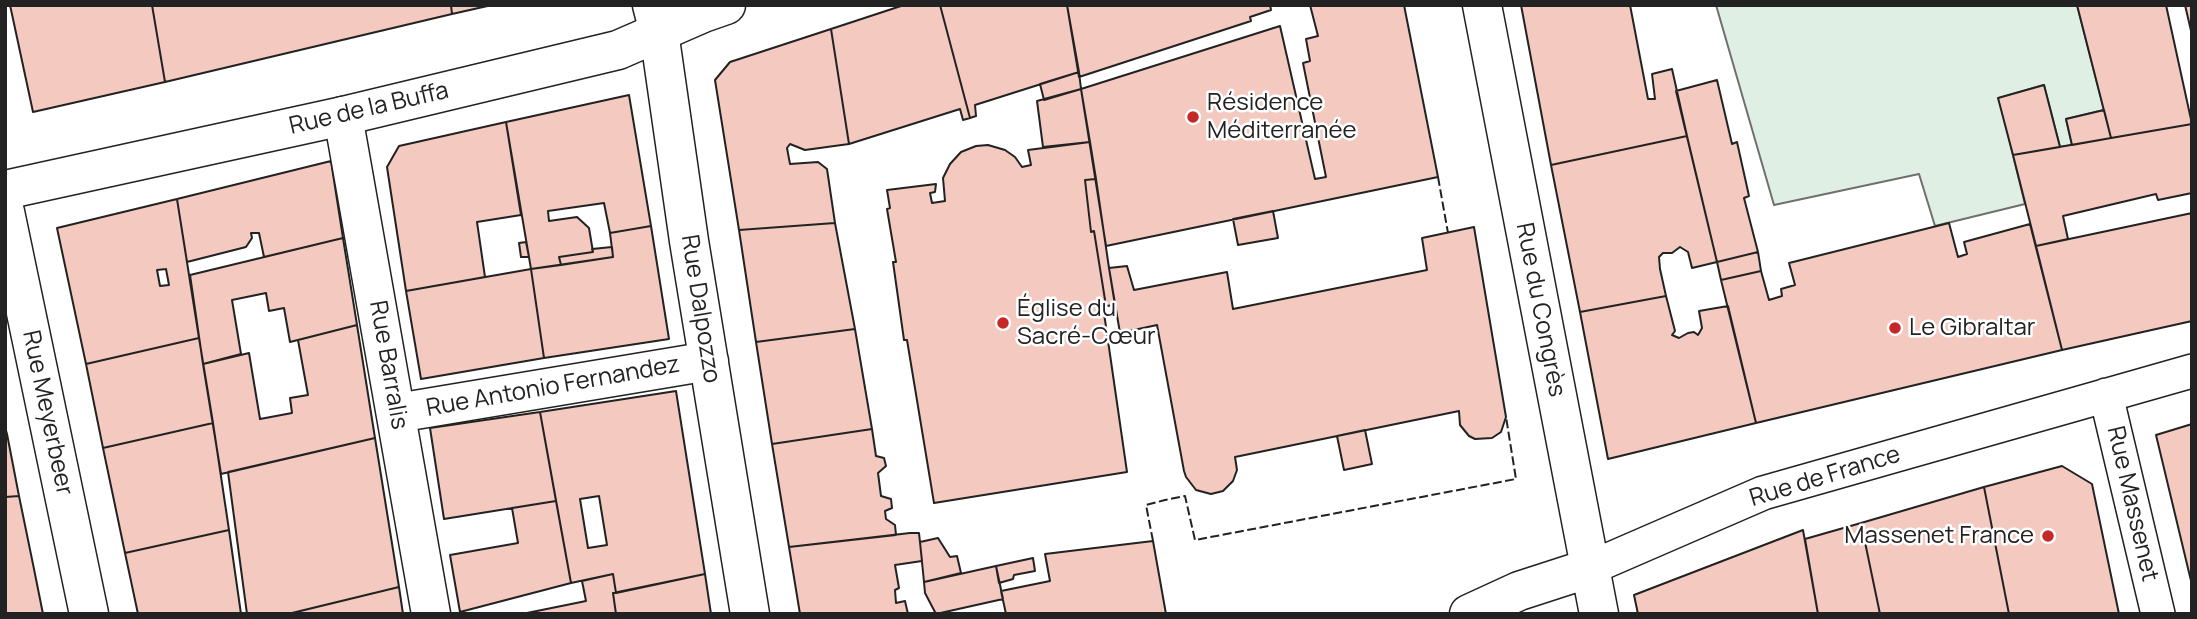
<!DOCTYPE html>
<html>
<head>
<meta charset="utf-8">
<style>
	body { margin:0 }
	#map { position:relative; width:2197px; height:619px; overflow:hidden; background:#fff; font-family:Manrope,sans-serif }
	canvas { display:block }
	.frame { position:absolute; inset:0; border:7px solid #222; pointer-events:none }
</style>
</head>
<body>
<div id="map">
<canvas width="2197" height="619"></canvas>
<div class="frame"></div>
</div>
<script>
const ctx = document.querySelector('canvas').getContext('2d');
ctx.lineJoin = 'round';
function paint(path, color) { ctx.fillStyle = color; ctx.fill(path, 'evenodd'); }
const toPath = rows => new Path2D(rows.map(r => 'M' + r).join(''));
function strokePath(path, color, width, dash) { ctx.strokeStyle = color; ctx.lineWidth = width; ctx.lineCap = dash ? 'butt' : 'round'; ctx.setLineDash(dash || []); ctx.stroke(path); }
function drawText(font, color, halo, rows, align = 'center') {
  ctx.font = font + ' Manrope,sans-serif'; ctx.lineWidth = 5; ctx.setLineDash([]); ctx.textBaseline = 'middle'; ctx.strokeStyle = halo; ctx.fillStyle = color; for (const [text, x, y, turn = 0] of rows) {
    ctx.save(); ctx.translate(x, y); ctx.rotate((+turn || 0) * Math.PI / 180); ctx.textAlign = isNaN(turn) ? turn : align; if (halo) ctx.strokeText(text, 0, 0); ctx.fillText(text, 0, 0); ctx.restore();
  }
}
const green = toPath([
	[1716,5,2077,5,2104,110,2066,119,2072,145,2060,147,2044,85,1999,98,2025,204,1935,226,1919,174,1774,205,1716,5]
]);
paint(green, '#e0efe3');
strokePath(green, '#6f6f6f', 2);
const building = toPath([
	[10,5,152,5,165,82,33,112,10,5],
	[152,5,451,5,452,14,165,82,152,5],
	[451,5,492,5,452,14,451,5],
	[904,5,940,5,970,118,963,120,960,109,849,144,831,29,904,5],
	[940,5,1067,5,1079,72,975,105,976,116,970,118,940,5],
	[1067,5,1270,5,1271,10,1250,17,1251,21,1079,77,1067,5],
	[1310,5,1404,5,1438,177,1106,246,1081,89,1280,26,1315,179,1326,177,1303,63,1310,61,1306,39,1318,36,1310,5],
	[1521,5,1630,5,1648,99,1655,99,1652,74,1672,69,1687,136,1551,165,1521,5],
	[2077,5,2166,5,2192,124,2111,138,2077,5],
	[2185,5,2192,5,2192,35,2185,5],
	[831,29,849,144,805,150,790,144,787,148,790,164,818,162,827,169,835,223,739,230,715,80,730,62,831,29],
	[1079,72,1081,89,1044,100,1040,84,1079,72],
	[1717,80,1732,144,1737,142,1749,196,1744,198,1758,252,1717,262,1676,91,1717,80],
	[2044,85,2060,147,2013,155,1998,98,2044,85],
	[1081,89,1090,142,1043,147,1037,101,1081,89],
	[629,95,651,226,610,233,604,203,548,211,549,221,577,217,589,228,593,252,559,257,561,265,531,269,506,122,629,95],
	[2104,110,2111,138,2072,145,2066,119,2104,110],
	[506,122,521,215,477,222,485,277,406,291,387,167,399,146,506,122],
	[2192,124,2192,193,2158,200,2156,194,2063,216,2068,239,2036,246,2013,155,2192,124],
	[1687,136,1717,262,1692,268,1688,252,1680,247,1672,253,1663,253,1659,257,1660,269,1666,296,1580,312,1551,165,1687,136],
	[1090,142,1096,179,1085,180,1091,232,1094,231,1106,306,1103,306,1127,472,934,503,907,340,904,340,893,262,896,262,887,209,890,208,887,190,936,184,935,192,930,193,932,203,945,201,943,178,950,164,961,152,976,146,988,145,1005,150,1015,157,1022,167,1031,165,1028,150,1090,142],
	[331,161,343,238,264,257,259,233,251,233,252,238,246,247,187,262,177,199,331,161],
	[1096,179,1109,268,1115,305,1106,306,1094,231,1091,232,1085,180,1096,179],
	[177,199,199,338,86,364,57,228,177,199],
	[166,269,169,285,160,286,157,270,166,269],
	[1273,211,1278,238,1238,245,1233,219,1273,211],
	[2192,213,2192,321,2062,350,2036,246,2192,213],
	[835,223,855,329,756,342,739,230,835,223],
	[1949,223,1958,257,1967,254,1964,242,2030,224,2062,350,1756,423,1721,280,1761,271,1769,300,1782,296,1781,289,1795,285,1789,263,1949,223],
	[651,226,669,339,544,358,531,269,613,257,610,233,651,226],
	[1474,227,1506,417,1501,432,1492,438,1475,439,1469,436,1460,425,1459,411,1235,457,1237,470,1233,481,1223,491,1211,494,1196,490,1186,477,1184,471,1157,325,1120,333,1109,268,1127,266,1134,290,1227,272,1233,309,1427,270,1422,238,1474,227],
	[343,238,357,325,290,342,284,308,269,311,266,293,232,300,241,354,203,364,190,275,343,238],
	[526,242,529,257,521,257,519,243,526,242],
	[612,247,613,257,561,265,559,257,593,252,592,249,612,247],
	[1758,252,1761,271,1721,280,1717,262,1758,252],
	[531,269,544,358,421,379,406,291,531,269],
	[1666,296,1675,331,1672,335,1679,338,1688,333,1694,332,1698,335,1702,328,1699,311,1728,306,1756,423,1608,459,1580,312,1666,296],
	[357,325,375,438,221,474,203,364,249,353,260,419,292,413,290,398,308,395,298,340,357,325],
	[855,329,872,429,772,444,756,342,855,329],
	[199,338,213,423,103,448,86,364,199,338],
	[676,391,705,574,616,593,613,574,571,583,540,412,676,391],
	[599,496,607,545,588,548,580,499,599,496],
	[540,412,556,501,444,519,430,428,540,412],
	[213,423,229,530,125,553,103,448,213,423],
	[2192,424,2192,585,2156,435,2192,424],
	[5,427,7,434,19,496,5,497,5,427],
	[872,429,876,456,884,458,886,466,878,473,881,496,891,499,892,508,885,511,886,519,895,525,896,535,789,547,772,444,872,429],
	[1365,430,1372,464,1344,470,1337,436,1365,430],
	[375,438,399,587,288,614,247,614,228,472,375,438],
	[2062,466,2092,484,2119,614,2009,614,1984,487,2062,466],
	[1984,487,2009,614,1880,614,1861,523,1984,487],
	[19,496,34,569,43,614,5,614,5,497,19,496],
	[556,501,571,583,460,612,450,555,518,543,512,508,556,501],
	[1861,523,1880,614,1818,614,1805,539,1861,523],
	[229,530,241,614,138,614,125,553,229,530],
	[1803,530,1818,614,1638,614,1634,595,1803,530],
	[910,533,919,533,922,561,895,565,899,588,895,590,896,603,905,601,908,614,800,614,789,547,910,533],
	[938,538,950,557,957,556,961,573,924,582,920,542,938,538],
	[1153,541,1166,614,1006,614,1001,591,1050,581,1045,554,1153,541],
	[1033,558,1035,571,1014,575,1013,579,999,583,996,566,1033,558],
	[996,566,1003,599,936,614,925,593,924,582,996,566],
	[613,574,616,593,613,593,616,614,522,614,586,601,582,581,613,574],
	[705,574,711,614,616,614,613,593,705,574],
	[399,587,403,614,297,614,296,612,399,587]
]);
paint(building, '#f3c9c0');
strokePath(building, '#222', 2);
const pedestrian = toPath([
	[2106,395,2158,614],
	[1590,568,1763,493,2192,371]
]);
const minor = toPath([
	[652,5,659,32,689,241,750,614],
	[1482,5,1599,614],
	[343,116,431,614],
	[5,212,89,614],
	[397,413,709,361],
	[1469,614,1519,591,1590,568]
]);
const tertiary = toPath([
	[5,190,343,116,618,50,703,13,726,5]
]);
strokePath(pedestrian, '#222', 36);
strokePath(minor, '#222', 41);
strokePath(tertiary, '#222', 41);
strokePath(pedestrian, '#fff', 33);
strokePath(minor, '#fff', 38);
strokePath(tertiary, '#fff', 38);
strokePath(toPath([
	[1438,177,1448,233],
	[1153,541,1146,505,1165,500,1185,496,1195,540,1516,479,1506,417]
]), '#222', 2, [9, 3.5]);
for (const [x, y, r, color] of [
	[1193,117,7,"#c62828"],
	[1003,323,7,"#c62828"],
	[1895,328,7,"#c62828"],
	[2048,536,7,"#c62828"]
]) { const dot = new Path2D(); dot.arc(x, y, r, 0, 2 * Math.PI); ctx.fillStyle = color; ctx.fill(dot); strokePath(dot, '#fff', 2.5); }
drawText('24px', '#222', '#fff', [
	["Résidence",1207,103],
	["Méditerranée",1207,131],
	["Église du",1017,309],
	["Sacré-Cœur",1017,337],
	["Le Gibraltar",1909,328],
	["Massenet France",2034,536,"right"]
], 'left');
drawText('24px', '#222', '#fff', [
	["Rue de la Buffa",369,109,-13],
	["Rue Dalpozzo",700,309,81],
	["Rue du Congrès",1540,310,79],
	["Rue Barralis",388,365,80],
	["Rue Antonio Fernandez",553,387,-10],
	["Rue Meyerbeer",47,413,78],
	["Rue de France",1825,477,-17],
	["Rue Massenet",2132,504,77]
]);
</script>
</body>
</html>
